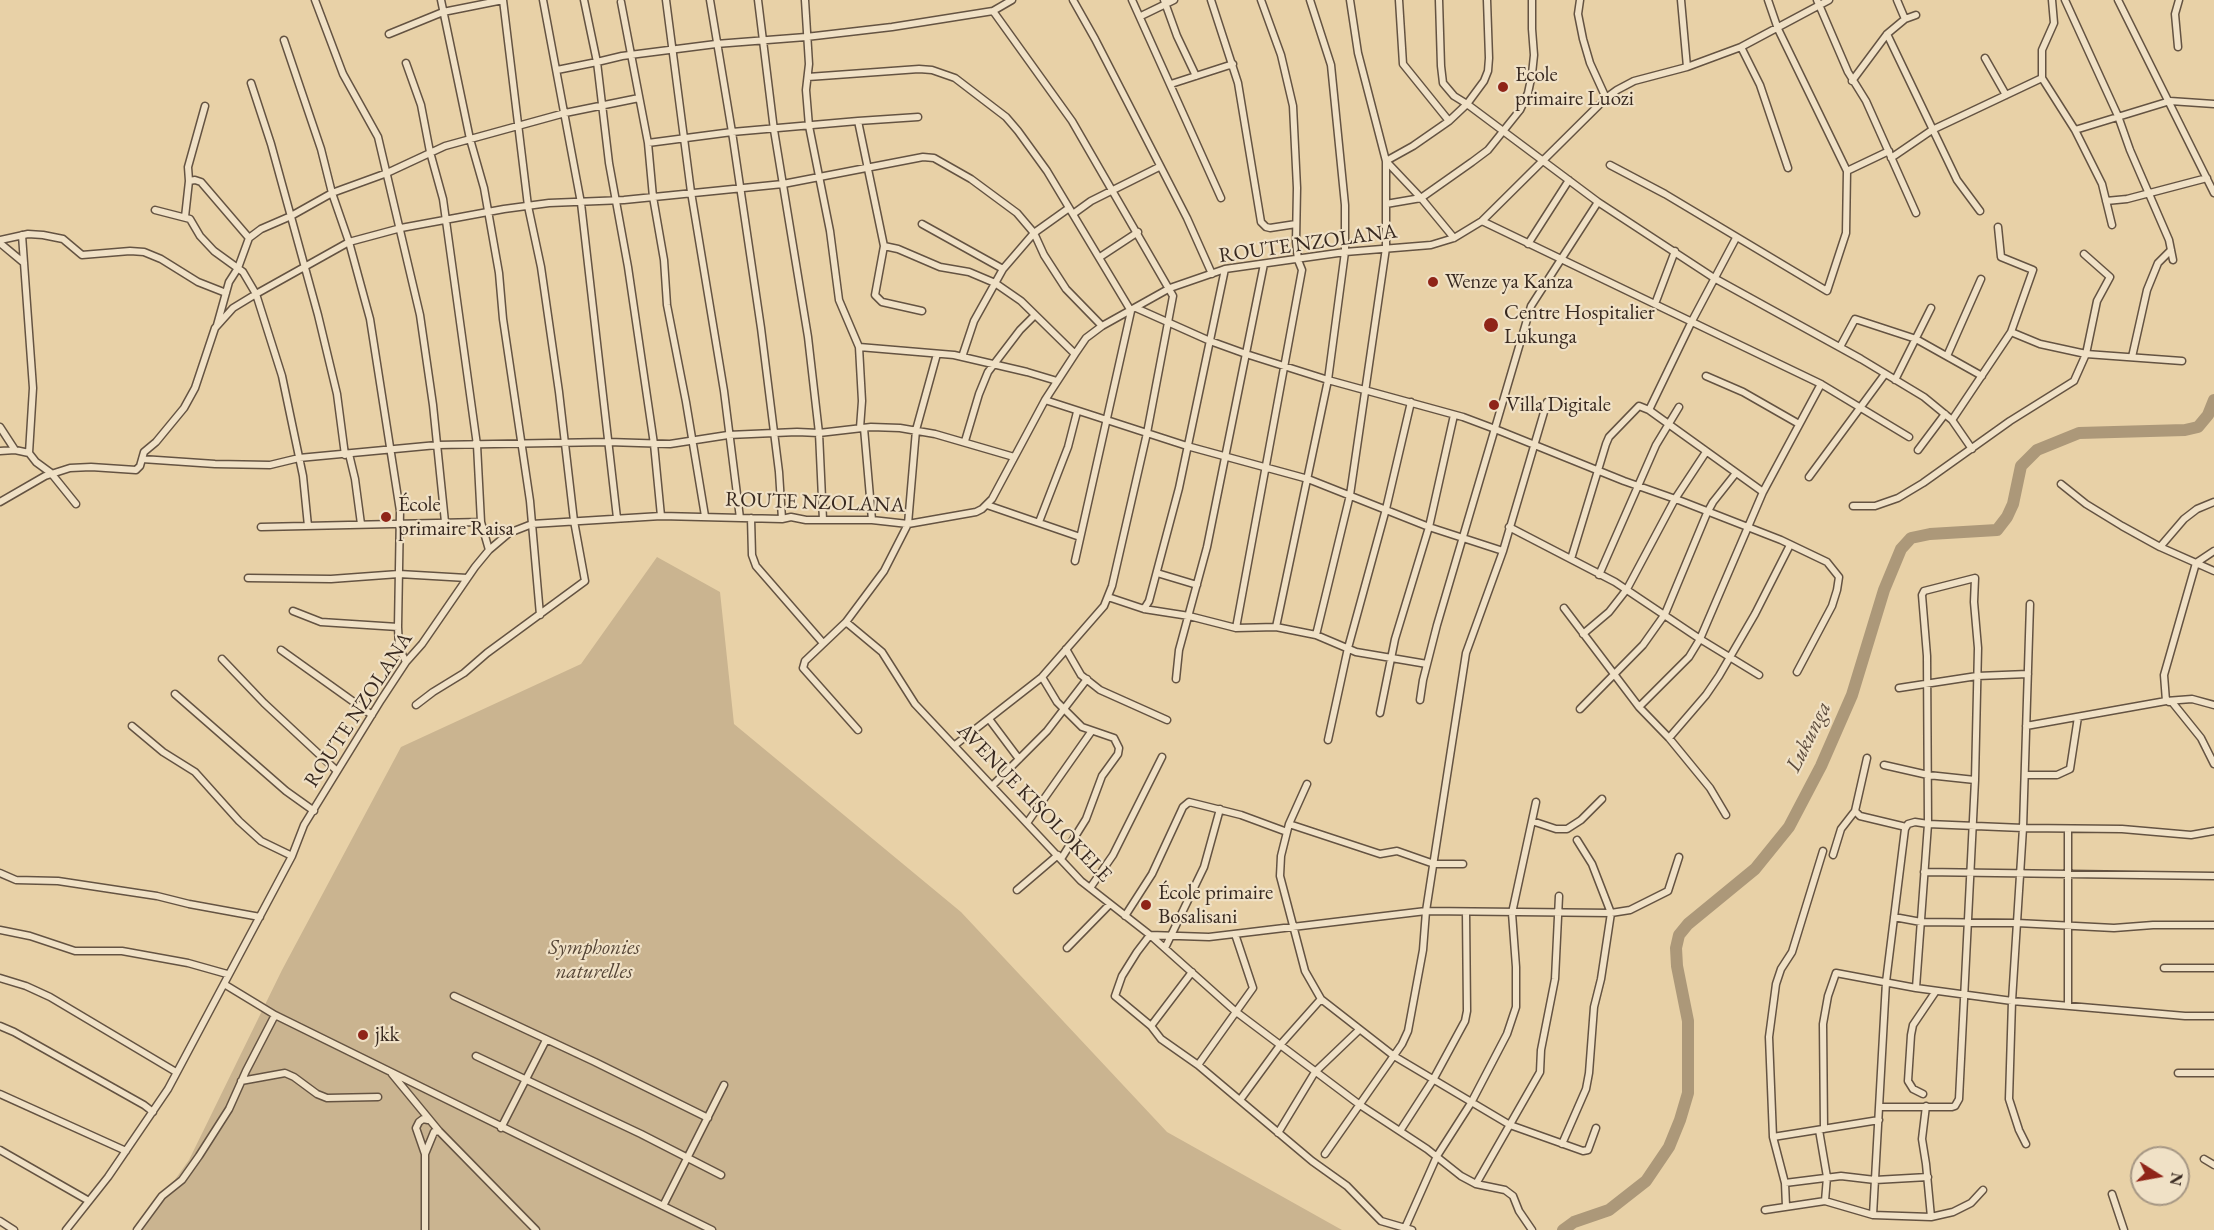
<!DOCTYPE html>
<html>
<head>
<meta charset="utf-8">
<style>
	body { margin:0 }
	#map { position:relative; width:2214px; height:1230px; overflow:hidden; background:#e8d1a7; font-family:"EB Garamond",serif }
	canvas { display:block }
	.north { position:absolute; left:2130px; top:1146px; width:60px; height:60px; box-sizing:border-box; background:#f0e1c6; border:2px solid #a69784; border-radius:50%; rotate:101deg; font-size:16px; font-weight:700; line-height:24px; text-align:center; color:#382920 }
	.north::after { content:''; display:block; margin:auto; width:21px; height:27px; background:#8f2418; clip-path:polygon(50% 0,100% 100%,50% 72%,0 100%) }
</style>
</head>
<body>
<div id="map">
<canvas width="2214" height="1230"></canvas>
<div class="north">N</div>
</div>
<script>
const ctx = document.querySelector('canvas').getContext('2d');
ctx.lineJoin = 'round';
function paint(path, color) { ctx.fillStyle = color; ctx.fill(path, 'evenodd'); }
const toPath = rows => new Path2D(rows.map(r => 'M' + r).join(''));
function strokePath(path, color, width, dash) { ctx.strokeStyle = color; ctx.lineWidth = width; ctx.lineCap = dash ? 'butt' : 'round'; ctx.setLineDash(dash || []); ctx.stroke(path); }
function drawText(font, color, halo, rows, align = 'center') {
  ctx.font = font + ' "EB Garamond",serif'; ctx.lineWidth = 4.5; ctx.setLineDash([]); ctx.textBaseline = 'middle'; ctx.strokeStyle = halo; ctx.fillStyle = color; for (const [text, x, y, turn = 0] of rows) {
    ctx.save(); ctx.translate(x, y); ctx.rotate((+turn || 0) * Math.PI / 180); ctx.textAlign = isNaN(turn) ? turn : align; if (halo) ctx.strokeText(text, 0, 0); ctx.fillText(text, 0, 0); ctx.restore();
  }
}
paint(toPath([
	[657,557,720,592,734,724,961,912,1167,1132,1342,1230,139,1230,189,1160,282,970,401,747,581,664]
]), '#cab490');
strokePath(toPath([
	[1563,1230,1574,1222,1609,1210,1646,1181,1669,1147,1680,1120,1688,1093,1688,1021,1677,966,1676,948,1679,935,1688,924,1755,869,1789,827,1821,766,1852,695,1884,590,1901,549,1911,538,1930,534,1997,530,2007,517,2013,504,2021,466,2037,450,2079,433,2185,430,2198,427,2208,415,2214,400]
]), '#ac9879', 12);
const minor = toPath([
	[315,0,343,74,378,137,420,315,433,405,445,522],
	[441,0,470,139,484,188,499,273,503,319,530,501,540,615],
	[543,0,581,203,617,518],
	[666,0,691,192,724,391,740,518],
	[710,0,732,132,761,328,779,472,782,519],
	[758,0,774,130,808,337,819,433,823,520],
	[805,0,809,64,806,90,809,126,830,231,839,300,859,347,862,401,860,428],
	[1073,0,1095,39,1187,218,1212,274],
	[1132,0,1221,198],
	[1164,0,1177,36,1196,76],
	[1211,0,1238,83,1261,222,1266,227,1270,228,1296,224],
	[1399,0,1403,64,1449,121],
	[1439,0,1441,66,1443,83,1454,96,1467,104,1598,202,1714,278,1861,359,1924,397,1952,420,1972,449],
	[1580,0,1578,14,1583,39,1590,63,1606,98],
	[1681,0,1687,67],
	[1768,0,1778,29,1847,171],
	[1817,0,1848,72,1866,101,1916,213],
	[1897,0,1905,19],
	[2052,0,2054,23,2042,50,2042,78,2075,130,2102,184,2112,225],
	[2065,0,2118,116,2130,150,2169,240,2173,260],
	[2118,0,2214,193],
	[621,2,648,143,653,197,664,260,667,305,686,402,705,516],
	[1141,16,1174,0],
	[389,34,443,12,503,0],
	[1887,34,1957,180,1980,211],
	[284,40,321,149,332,193,349,242,370,319,400,511,398,627,399,648,406,662],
	[1741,47,1760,85,1788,168],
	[2178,47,2175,14,2179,0],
	[1985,58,2006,95],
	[406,63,421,105,430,152,443,199,477,445,481,522,489,550],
	[557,70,597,62,584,0],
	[808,77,919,69,932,70,955,78,1006,117,1018,131,1047,171,1131,311,1075,561],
	[1852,81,1887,34,1905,19,1916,15],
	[251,83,271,144,318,315,337,394,345,455],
	[1171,84,1233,64],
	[205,106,188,167,189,181,195,180,201,182,249,238],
	[858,121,918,117],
	[2075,130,2170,101,2214,104],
	[648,143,732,132,858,121,884,246,875,295,882,302,922,311],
	[1891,158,1932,130,2042,78],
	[1610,165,1665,194,1827,291,1846,233,1847,171,1889,151],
	[2106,201,2127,199,2207,178],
	[1386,204,1421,198,1472,162,1488,150,1520,110,1528,93,1532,74,1534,55,1532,29,1532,0],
	[155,210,190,219,200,236,214,251,243,272,256,294,282,376,303,476,308,526],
	[1073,214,1091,201,1159,167],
	[185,217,189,181],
	[1482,221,1821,384,1909,437],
	[922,224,1003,269],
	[22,235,33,388,29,453,36,462,51,473,76,504],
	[1454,238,1421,198,1386,161,1413,146,1449,121,1467,104,1484,81,1488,71,1489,58,1487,0],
	[0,240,28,234,43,235,63,239,82,255,130,251,144,252,161,259,198,282,226,293],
	[0,243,24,263],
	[1528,244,1569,180],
	[884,246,898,249,940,267,969,272,995,283,1021,301,1075,354],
	[1100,257,1138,232],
	[1655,304,1675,251],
	[1136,308,1210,341,1246,354,1328,380,1463,417,1495,429,1624,481,1681,501,1781,540,1827,562,1839,577,1837,590,1832,606,1797,672],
	[217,325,229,282,238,268,249,238,261,229,291,216,332,193,387,173,445,146,565,113,639,98],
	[2011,332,2040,344,2086,354,2182,361],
	[859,347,954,355,1027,372,1057,381],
	[1840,347,1855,319,1916,339,1982,376],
	[937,354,916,430,908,524,884,571,846,622,882,652,915,704,1081,881,1150,935,1235,1011,1360,1105,1427,1149,1461,1176,1476,1184,1505,1190,1513,1196,1519,1211,1532,1230],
	[1947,356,1981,279],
	[962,357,974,321,1003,269,1034,233,1069,208],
	[2132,357,2147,290,2158,263,2171,250],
	[1706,376,1743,392,1799,424],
	[1895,380,1931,308],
	[1045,400,1187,446,1308,479,1429,527,1503,551],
	[1649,410,1692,321,1736,238],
	[1952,420,2011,332,2033,270,2001,257,1998,227],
	[0,427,15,450],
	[864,428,872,520],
	[965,441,979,394,988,372,1020,330,1034,316],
	[1918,450,1945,414],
	[0,451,15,450,29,453],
	[349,454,355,479,361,524],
	[142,459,215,464,270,465,299,458,437,445,608,442,670,444,728,435,797,432,819,433,871,427,900,428,935,434,1014,457],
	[1809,477,1885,374],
	[2061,484,2086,504,2122,526,2160,547,2214,571],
	[0,502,45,476,70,468,91,467,136,470,140,466,144,452,156,442,184,408,195,388,215,328,233,308,256,294,349,242,401,228,504,209,549,203,624,200,783,184,923,157,934,158,971,179,1017,213,1034,233,1044,255,1066,289,1102,326],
	[987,505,1080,537],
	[1853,506,1875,506,1898,498,1923,483,2010,421,2074,381,2086,354,2097,301,2110,277,2084,254],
	[661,516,654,444,628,267,609,163,597,62,622,56,716,44,806,37,892,27,993,11,1012,0],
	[751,518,752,555,756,566,823,643],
	[1039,522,1068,447,1077,412],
	[261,527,481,522],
	[1509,527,1615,582,1700,639,1759,675],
	[2160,547,2184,519,2197,509,2214,502],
	[1571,559,1606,444,1609,437,1639,406,1649,410,1763,492],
	[1157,573,1197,585],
	[1599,575,1656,445,1679,407],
	[248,578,331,579,399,574,467,578],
	[1108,597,1144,609,1189,616,1236,628,1276,627,1316,635,1356,652,1427,664],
	[1564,608,1639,707,1669,738,1710,788,1726,815],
	[1144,609,1149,601,1179,488,1225,269],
	[293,611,321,622,398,627],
	[846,622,805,661,803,668,858,730],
	[1276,627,1328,380,1345,252,1345,205,1331,65,1310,0],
	[1236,628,1302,270,1298,260,1296,242,1297,188,1293,106,1281,55,1261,0],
	[1583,634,1609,612,1627,589,1675,499,1706,452],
	[1316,635,1350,495,1386,248,1386,161,1358,53,1350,0],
	[1066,649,1081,675,1100,690,1167,720],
	[281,650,372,715],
	[222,659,264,703,337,771],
	[1042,677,1057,702,1082,727,1114,738,1119,748,1118,754,1102,776,1086,819,1061,859],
	[1176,679,1179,650,1207,547,1264,264],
	[1899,688,1977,676,2028,674],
	[175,694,286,791,314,811],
	[1420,700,1423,680,1437,625,1531,306,1598,202],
	[2166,701,2164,675,2196,563,2214,551],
	[2169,702,2172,702,2201,738,2214,764],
	[416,705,433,692,464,673,487,653,585,581,574,521,559,392,541,267,528,206,503,0],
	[1639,707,1689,657,1700,639,1763,492,1821,384],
	[1580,709,1643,645,1665,614,1707,513,1713,502,1736,473],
	[1380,713,1395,639,1429,527,1454,415],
	[989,719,1019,759],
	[132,726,163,752,195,772,239,821,261,841,292,856],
	[2026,726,2166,701,2192,699,2214,705],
	[1669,738,1706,695,1719,676,1755,614,1790,545],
	[1328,740,1348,648,1386,509,1411,402],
	[955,745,1042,677,1104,606,1112,586,1147,433,1173,296,1072,121,993,11],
	[1884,765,1928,775,1975,780],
	[2025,775,2057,775,2070,769,2078,717],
	[1307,784,1289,824,1281,856,1280,876,1305,971,1321,999,1394,1056,1510,1125,1583,1151,1588,1150,1596,1128],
	[992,786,1047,731,1087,679],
	[1855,811,1860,816,1906,827],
	[1532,821,1556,829,1567,829,1581,820,1602,799],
	[1027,823,1091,732],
	[1289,824,1380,854,1397,851,1434,864,1463,864],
	[2068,829,2068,1005],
	[1833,855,1841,829,1855,811,1867,758],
	[1924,872,2214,876],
	[0,873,16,880,58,881,157,896,189,904,260,917],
	[1090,888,1113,855,1162,757],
	[1017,890,1058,855],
	[1125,916,1152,874,1183,807,1189,802,1241,815,1287,832],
	[1894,917,1921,922,2017,923,2114,928,2153,925,2214,925],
	[0,930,30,936,75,951,122,951,188,963,227,974],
	[1067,948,1110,904],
	[1165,948,1204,867,1220,809],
	[2164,968,2214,968],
	[0,978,26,986,50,997,176,1072],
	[224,984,275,1015,712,1230],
	[454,996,595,1062,708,1118],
	[0,1026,14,1032,144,1105,153,1112],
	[1151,1026,1192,972],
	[476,1056,641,1134,721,1175],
	[1198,1065,1253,988,1235,934],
	[2178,1073,2214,1073],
	[392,1074,439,1131,536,1230],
	[241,1081,285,1073,294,1077,317,1094,327,1098,378,1097],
	[0,1094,126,1151],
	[1923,1094,1913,1089,1908,1081,1911,1035,1913,1025,1936,991],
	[1240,1100,1281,1044,1321,999],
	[1926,1106,1922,1139,1926,1164,1931,1217],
	[1879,1107,1952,1107,1955,1106,1959,1099,1975,780,1978,648,1974,602,1975,578,1924,591,1922,595,1927,656,1928,824,1916,988],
	[501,1128,546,1040],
	[1824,1129,1823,1024,1828,996,1836,973,1916,988,2012,1001,2185,1016,2214,1016],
	[1819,1130,1827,1177,1825,1201],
	[1400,1131,1433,1080,1465,1021,1467,1011,1466,912],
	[1278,1133,1315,1072,1359,1030],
	[1773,1137,1879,1120],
	[1562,1144,1586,1089,1589,1073,1594,1007,1601,979,1611,913,1592,864,1577,840],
	[2026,1144,2019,1130,2009,1099,2012,1001,2023,828,2030,604],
	[0,1150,89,1201],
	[425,1154,434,1132,439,1131],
	[1325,1154,1402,1044,1408,1031,1423,950,1426,911,1466,653,1503,551,1547,402],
	[2204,1159,2214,1165],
	[1785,1183,1841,1176,1875,1180,1928,1177],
	[1476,1184,1540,1072,1541,1050,1555,979,1559,896],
	[2112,1194,2124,1230],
	[663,1206,724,1085],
	[1786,1206,1785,1183,1773,1137,1769,1037,1776,984,1781,969,1792,952,1823,851],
	[1765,1210,1825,1201,1873,1215,1931,1217,1953,1212,1971,1203,1983,1190],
	[1873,1215,1886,982,1905,829,1908,824,1915,822,1928,824,2023,828,2122,829,2191,835,2214,831],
	[0,1221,14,1230],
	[1405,1228,1437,1156,1471,1103,1507,1034,1516,1007,1516,967,1512,913,1536,802],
	[66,1230,108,1177,168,1089,292,856,304,825,381,700,406,662,422,644,475,567,489,550,509,533,532,524,661,516,782,519,791,517,806,520,872,520,908,524,976,512,982,509,992,499,1045,400,1075,354,1086,338,1102,326,1170,288,1225,269,1345,252,1431,245,1454,238,1482,221,1606,98,1617,90,1634,81,1687,67,1741,47,1829,0],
	[137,1230,162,1196,182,1180,199,1156,229,1109,246,1071,275,1015],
	[425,1230,425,1154,416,1128,419,1122,423,1119,428,1120],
	[1412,1230,1381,1221,1347,1186,1312,1161,1198,1065,1161,1039,1151,1026,1115,996,1122,976,1137,952,1150,935,1209,937,1426,911,1611,913,1630,910,1668,891,1679,857]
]);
strokePath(minor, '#645342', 9);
strokePath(minor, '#f0e1c6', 6);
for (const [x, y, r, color] of [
	[1503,87,6,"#8f2418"],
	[1433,282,6,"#8f2418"],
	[1491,325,8,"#8f2418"],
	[1494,405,6,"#8f2418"],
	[386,517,6,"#8f2418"],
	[1146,905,6,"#8f2418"],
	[363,1035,6,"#8f2418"]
]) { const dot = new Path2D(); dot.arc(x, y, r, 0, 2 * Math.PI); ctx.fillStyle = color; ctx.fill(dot); strokePath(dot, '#f0e1c6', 2); }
drawText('21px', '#382920', '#f0e1c6', [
	["Ecole",1515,75],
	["primaire Luozi",1515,99],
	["Wenze ya Kanza",1445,282],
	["Centre Hospitalier",1504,313],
	["Lukunga",1504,337],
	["Villa Digitale",1506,405],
	["École",398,505],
	["primaire Raisa",398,529],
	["École primaire",1158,893],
	["Bosalisani",1158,917],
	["jkk",375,1035]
], 'left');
drawText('21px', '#382920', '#f0e1c6', [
	["ROUTE NZOLANA",1308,244,-8],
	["ROUTE NZOLANA",815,503,2],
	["ROUTE NZOLANA",359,710,-57],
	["AVENUE KISOLOKELE",1034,803,46]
]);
drawText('italic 21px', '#554536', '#f0e1c6', [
	["Symphonies",594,948],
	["naturelles",594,972]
]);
drawText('italic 22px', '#5b4a3b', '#f0e1c6', [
	["Lukunga",1809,737,-64]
]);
</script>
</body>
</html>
